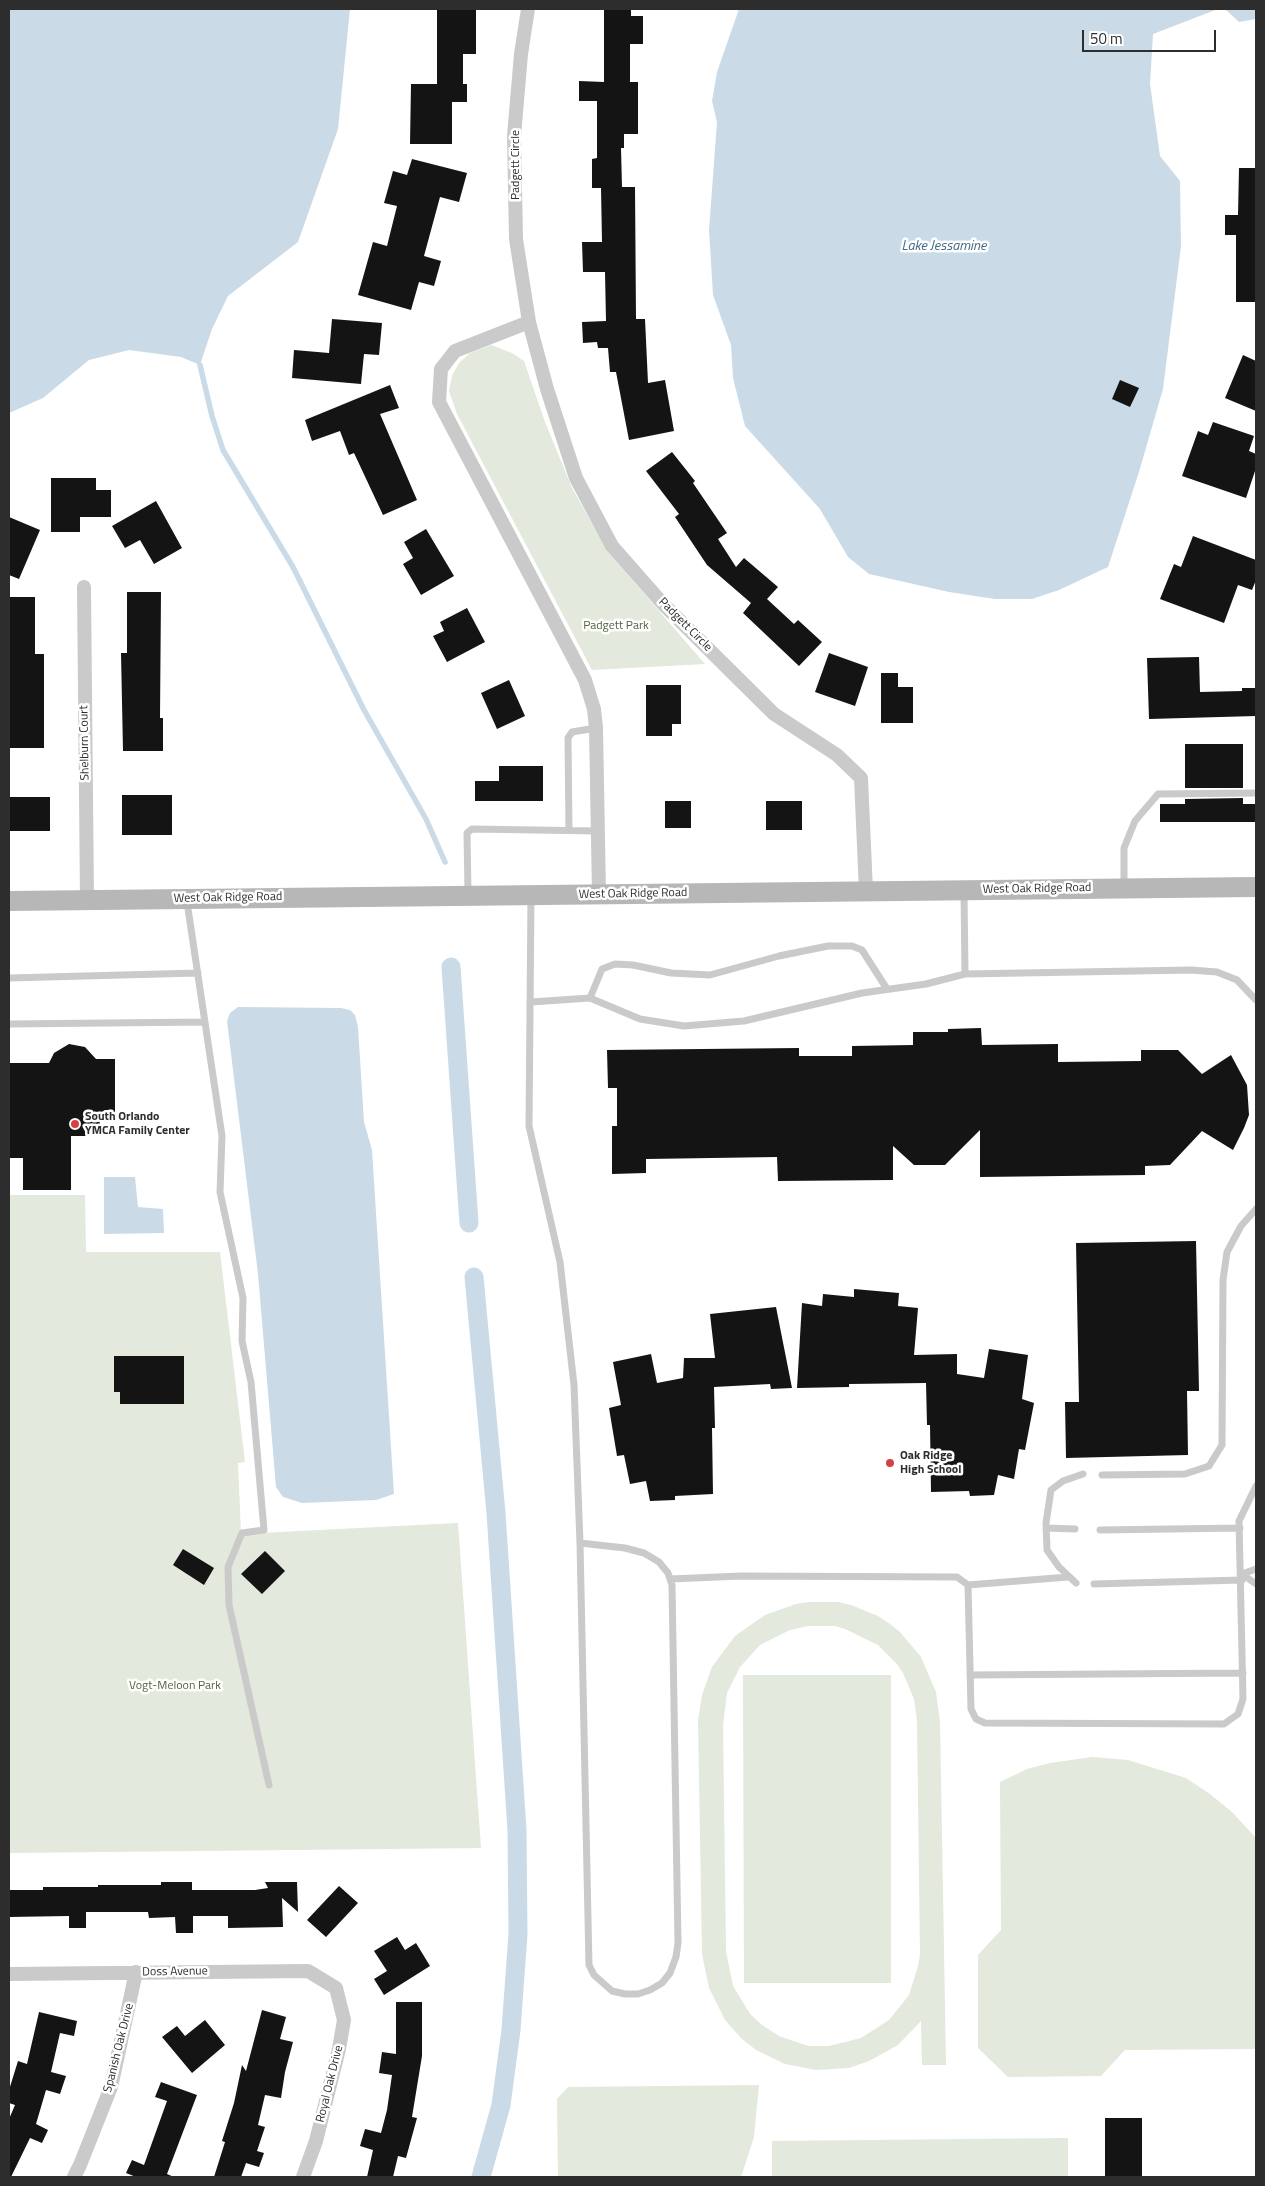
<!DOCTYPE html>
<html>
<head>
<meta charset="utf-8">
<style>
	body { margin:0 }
	#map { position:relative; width:1265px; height:2186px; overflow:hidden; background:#fff; font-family:"Titillium Web",sans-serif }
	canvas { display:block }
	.frame { position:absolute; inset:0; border:10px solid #2d2d2d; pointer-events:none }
	.scale { position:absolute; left:1082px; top:30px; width:134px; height:22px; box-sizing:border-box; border:2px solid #2d2d2d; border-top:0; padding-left:6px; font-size:15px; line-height:18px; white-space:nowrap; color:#2d2d2d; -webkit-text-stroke:4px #fff; paint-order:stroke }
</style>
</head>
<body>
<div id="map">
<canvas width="1265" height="2186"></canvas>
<div class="frame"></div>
<div class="scale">50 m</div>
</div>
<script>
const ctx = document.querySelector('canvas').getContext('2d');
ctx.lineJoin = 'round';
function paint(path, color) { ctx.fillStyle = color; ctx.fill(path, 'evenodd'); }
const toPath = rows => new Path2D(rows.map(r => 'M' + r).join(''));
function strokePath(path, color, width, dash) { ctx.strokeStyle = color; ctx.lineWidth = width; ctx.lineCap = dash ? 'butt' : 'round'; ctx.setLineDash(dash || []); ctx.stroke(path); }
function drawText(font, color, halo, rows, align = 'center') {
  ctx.font = font + ' "Titillium Web",sans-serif'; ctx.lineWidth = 5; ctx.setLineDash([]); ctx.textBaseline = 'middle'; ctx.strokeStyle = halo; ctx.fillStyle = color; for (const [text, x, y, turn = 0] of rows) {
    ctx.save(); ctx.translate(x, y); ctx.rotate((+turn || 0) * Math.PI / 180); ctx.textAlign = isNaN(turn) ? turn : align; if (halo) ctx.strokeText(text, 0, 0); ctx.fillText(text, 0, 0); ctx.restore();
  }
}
paint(toPath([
	[491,345,512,353,524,361,545,422,572,488,608,552,705,664,592,670,457,414,449,391,452,376,459,363,470,353],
	[9,1195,85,1195,86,1252,220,1252,245,1462,238,1463,241,1534,458,1523,481,1848,9,1853],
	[809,1602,838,1602,851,1605,878,1616,890,1624,900,1632,921,1657,936,1692,940,1721,946,2065,922,2065,921,2021,898,2045,869,2061,849,2068,816,2070,785,2064,756,2050,742,2039,725,2020,709,1988,702,1954,698,1720,702,1695,712,1667,735,1636,765,1615,796,1604],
	[808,1626,835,1626,845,1629,878,1645,897,1664,903,1673,914,1699,917,1721,920,1955,918,1966,909,1995,889,2020,861,2038,829,2046,808,2046,779,2036,762,2025,750,2014,733,1986,726,1951,723,1726,727,1693,740,1667,760,1645,790,1630],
	[743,1675,891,1675,891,1983,744,1983],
	[1092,1757,1128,1760,1186,1778,1210,1794,1233,1813,1256,1838,1256,2049,1125,2050,1101,2076,1008,2077,978,2048,978,1955,1001,1930,1000,1782,1027,1769,1050,1763],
	[759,2085,754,2137,741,2177,558,2177,557,2099,568,2087],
	[1068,2138,1068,2177,772,2177,772,2141]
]), '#e3e9dc');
paint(toPath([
	[9,9,350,9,338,129,298,242,228,296,212,329,200,365,181,357,129,350,89,360,43,398,9,413],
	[739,9,1218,9,1153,34,1150,84,1160,156,1180,181,1181,246,1163,389,1139,472,1108,567,1059,590,1032,599,995,599,949,592,869,574,848,557,820,509,745,426,733,378,731,345,713,295,709,230,717,122,712,101,717,72],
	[1225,9,1256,9,1256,19,1239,22],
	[238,1007,341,1008,350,1010,355,1015,358,1027,364,1122,372,1150,394,1494,376,1500,302,1503,283,1497,276,1487,258,1274,227,1021,230,1013],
	[104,1177,135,1177,138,1207,163,1209,164,1233,104,1234]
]), '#cadbe7');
strokePath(toPath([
	[200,365,212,416,223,450,293,567,364,710,426,819,445,862]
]), '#cadbe7', 5.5);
strokePath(toPath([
	[451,967,469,1223],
	[474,1277,496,1513,517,1830,518,1934,511,2030,501,2105,481,2177]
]), '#cadbe7', 19);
paint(toPath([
	[437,9,476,9,476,54,463,54,463,84,467,84,467,102,452,102,452,144,410,144,411,84,437,84],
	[604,9,631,9,631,16,643,16,643,44,630,44,630,82,638,82,638,134,624,134,624,148,621,148,622,187,635,187,636,319,645,319,648,383,665,380,674,431,629,440,616,372,610,372,608,348,598,348,597,342,583,343,582,322,606,321,605,272,583,272,582,242,602,242,601,188,592,188,592,159,597,158,597,101,579,101,579,81,604,82],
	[412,159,467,173,459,202,440,197,424,256,441,261,434,286,419,282,411,310,358,295,373,242,387,246,397,206,384,203,393,171,407,175],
	[1239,168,1256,168,1256,302,1236,302,1236,235,1225,235,1225,215,1238,215],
	[332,319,382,323,379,355,364,354,361,384,292,378,294,350,329,353],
	[1243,355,1256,361,1256,411,1225,398],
	[1120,380,1139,388,1130,407,1112,399],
	[390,385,399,408,380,414,417,500,383,515,354,453,349,455,340,431,312,441,305,420],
	[1213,422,1254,436,1249,451,1256,454,1256,468,1246,498,1182,476,1198,431,1208,435],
	[672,452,695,481,693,483,727,533,718,539,736,567,744,558,778,587,767,599,794,624,798,620,822,642,799,666,743,613,751,603,707,565,675,517,679,514,646,471],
	[51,478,96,478,96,490,111,490,111,517,80,517,80,532,51,532],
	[156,501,182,548,154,564,140,540,125,548,112,526],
	[9,517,40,530,19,579,9,575],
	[426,529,454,576,421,595,403,564,413,558,404,542],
	[1193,536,1256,560,1256,580,1252,590,1238,585,1224,623,1160,599,1174,564,1181,567],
	[127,592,161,592,160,718,163,718,163,751,123,751,121,653,127,653],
	[9,597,35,597,35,654,44,654,44,748,9,748],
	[467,608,485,642,447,662,433,636,444,631,440,622],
	[829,653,868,667,855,706,815,692],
	[1199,657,1200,692,1242,691,1242,688,1256,688,1256,716,1149,719,1147,658],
	[881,673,898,673,898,687,913,687,913,723,881,723],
	[509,680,525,716,497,729,481,693],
	[646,685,681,685,681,724,672,724,672,736,646,736],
	[1185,744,1243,744,1243,788,1185,788],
	[499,766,543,766,543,801,475,801,475,781,499,781],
	[122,795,172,795,172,835,122,835],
	[9,797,50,797,50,831,9,831],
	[1243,798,1243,804,1256,804,1256,822,1160,822,1160,804,1185,804,1185,799],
	[665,801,691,801,691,828,665,828],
	[766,801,802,801,802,830,766,830],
	[981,1028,982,1045,1058,1044,1058,1062,1141,1061,1141,1050,1178,1050,1202,1074,1231,1055,1247,1085,1249,1115,1244,1128,1233,1150,1202,1131,1170,1165,1145,1166,1145,1175,980,1177,980,1130,945,1165,914,1165,893,1146,893,1180,778,1181,777,1157,646,1159,646,1173,612,1174,612,1126,617,1126,617,1088,608,1088,607,1050,799,1048,799,1056,852,1056,852,1046,913,1045,913,1032,948,1032,948,1029],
	[69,1044,85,1047,96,1059,115,1059,115,1120,100,1120,100,1136,71,1136,71,1190,23,1190,23,1158,9,1158,9,1063,49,1063,54,1053],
	[1196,1241,1199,1391,1187,1391,1188,1455,1066,1458,1065,1402,1079,1402,1076,1243],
	[854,1289,899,1293,898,1306,918,1308,914,1355,957,1354,957,1374,984,1378,989,1349,1028,1355,1022,1399,1034,1403,1025,1450,1019,1449,1014,1479,998,1475,994,1495,970,1496,969,1491,931,1492,930,1425,927,1425,926,1383,849,1384,849,1387,797,1388,802,1303,822,1306,823,1294,854,1297],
	[776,1307,792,1388,771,1389,770,1384,714,1387,715,1428,712,1428,713,1494,675,1496,675,1500,650,1501,646,1481,630,1484,624,1455,617,1456,609,1408,621,1405,613,1362,651,1354,657,1383,683,1378,684,1358,715,1358,710,1314],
	[114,1356,184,1356,184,1404,120,1404,120,1392,114,1392],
	[183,1549,214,1568,204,1585,173,1565],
	[265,1551,285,1571,262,1594,241,1574],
	[161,1882,192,1882,192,1890,255,1890,268,1888,265,1882,297,1882,298,1912,282,1898,283,1927,228,1928,228,1916,193,1916,193,1933,176,1933,175,1917,149,1918,148,1912,86,1912,86,1928,69,1928,69,1916,9,1917,9,1890,43,1890,43,1887,98,1887,98,1885,161,1885],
	[339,1886,358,1903,326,1937,307,1920],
	[397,1937,405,1950,416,1943,430,1966,384,1995,374,1979,387,1971,374,1951],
	[396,2002,422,2002,422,2056,412,2117,417,2118,406,2158,398,2156,393,2177,367,2177,373,2150,360,2146,365,2129,381,2133,387,2110,392,2075,379,2073,382,2052,396,2054],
	[262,2010,286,2017,280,2039,293,2042,285,2072,281,2098,265,2095,258,2125,265,2127,257,2151,264,2153,259,2167,246,2163,241,2177,214,2177,225,2142,222,2141,234,2103,242,2065,246,2071],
	[39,2012,77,2021,74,2036,60,2033,51,2072,66,2076,60,2094,46,2090,36,2124,48,2130,42,2143,30,2138,11,2177,9,2177,9,2119,15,2105,9,2103,9,2090,18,2061,27,2064],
	[205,2020,225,2045,192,2073,162,2037,177,2026,185,2036],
	[161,2082,197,2095,167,2174,174,2177,136,2177,126,2173,132,2160,144,2165,167,2101,155,2097],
	[1105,2118,1142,2118,1142,2177,1105,2177]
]), '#141414');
strokePath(toPath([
	[569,830,568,738,572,732,596,728],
	[1124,888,1124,848,1135,821,1158,794,1256,793],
	[964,892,965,974],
	[468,893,467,833,472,829,598,831],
	[531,896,529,1126,560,1262,574,1385,580,1543,589,1965,594,1975,612,1991,625,1994,638,1994,650,1990,662,1983,670,1973,676,1957,678,1943,672,1585,668,1573,659,1562,644,1553,625,1548,580,1543],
	[187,902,222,1136,220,1192,243,1298,242,1341,251,1382,264,1530,242,1533,228,1567,229,1605,269,1785],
	[9,978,198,973],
	[590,998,602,969,615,964,633,965,671,973,710,975,779,956,828,946,852,946,862,950,887,989],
	[531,1002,590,998,640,1019,684,1026,744,1021,862,993,926,984,965,974,1191,970,1217,972,1237,980,1256,1000],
	[9,1024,205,1022],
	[1102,1475,1185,1474,1209,1466,1222,1445,1223,1280,1227,1252,1241,1226,1256,1209],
	[1047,1528,1075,1529],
	[1100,1530,1240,1528],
	[1242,1574,1256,1584],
	[1242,1574,1256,1569],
	[670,1579,741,1576,957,1577,968,1585,971,1709,976,1719,985,1723,1224,1724,1238,1714,1243,1699,1239,1521,1256,1486],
	[1076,1583,1059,1567,1047,1550,1046,1523,1051,1490,1063,1481,1083,1474],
	[1094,1584,1242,1580],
	[968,1585,1068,1577],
	[970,1675,1243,1673]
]), '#cacaca', 7);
strokePath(toPath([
	[528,9,521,54,514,136,516,239,529,322,547,389,576,478,612,546,663,604,774,714,837,755,861,778,866,891],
	[529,322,455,351,441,369,439,402,585,680,594,709,596,728,599,895],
	[84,587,87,900],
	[9,1974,308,1971,336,1988,344,2020,339,2049,316,2141,303,2177],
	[74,2177,80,2165,111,2087,136,1972]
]), '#cacaca', 14);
strokePath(toPath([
	[9,901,1256,887]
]), '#b7b7b7', 20);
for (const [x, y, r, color] of [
	[75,1124,5,"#d34046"],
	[890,1463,5,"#d34046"]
]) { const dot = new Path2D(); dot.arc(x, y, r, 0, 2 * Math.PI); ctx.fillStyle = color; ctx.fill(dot); strokePath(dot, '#fff', 2); }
drawText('12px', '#2d2d2d', '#fff', [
	["Padgett Circle",516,165,-90],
	["Padgett Circle",685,625,45],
	["Shelburn Court",85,743,-91],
	["West Oak Ridge Road",1037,889,-1],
	["West Oak Ridge Road",633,894,-1],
	["West Oak Ridge Road",228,898,-1],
	["Doss Avenue",175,1972,-1],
	["Spanish Oak Drive",119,2048,-76],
	["Royal Oak Drive",330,2084,-76]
]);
drawText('12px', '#4f643f', '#fff', [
	["Padgett Park",616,626],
	["Vogt-Meloon Park",175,1686]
]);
drawText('bold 12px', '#2d2d2d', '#fff', [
	["South Orlando",85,1117],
	["YMCA Family Center",85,1131],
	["Oak Ridge",900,1456],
	["High School",900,1470]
], 'left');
drawText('italic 14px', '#436b87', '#fff', [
	["Lake Jessamine",944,247]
]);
</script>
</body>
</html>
